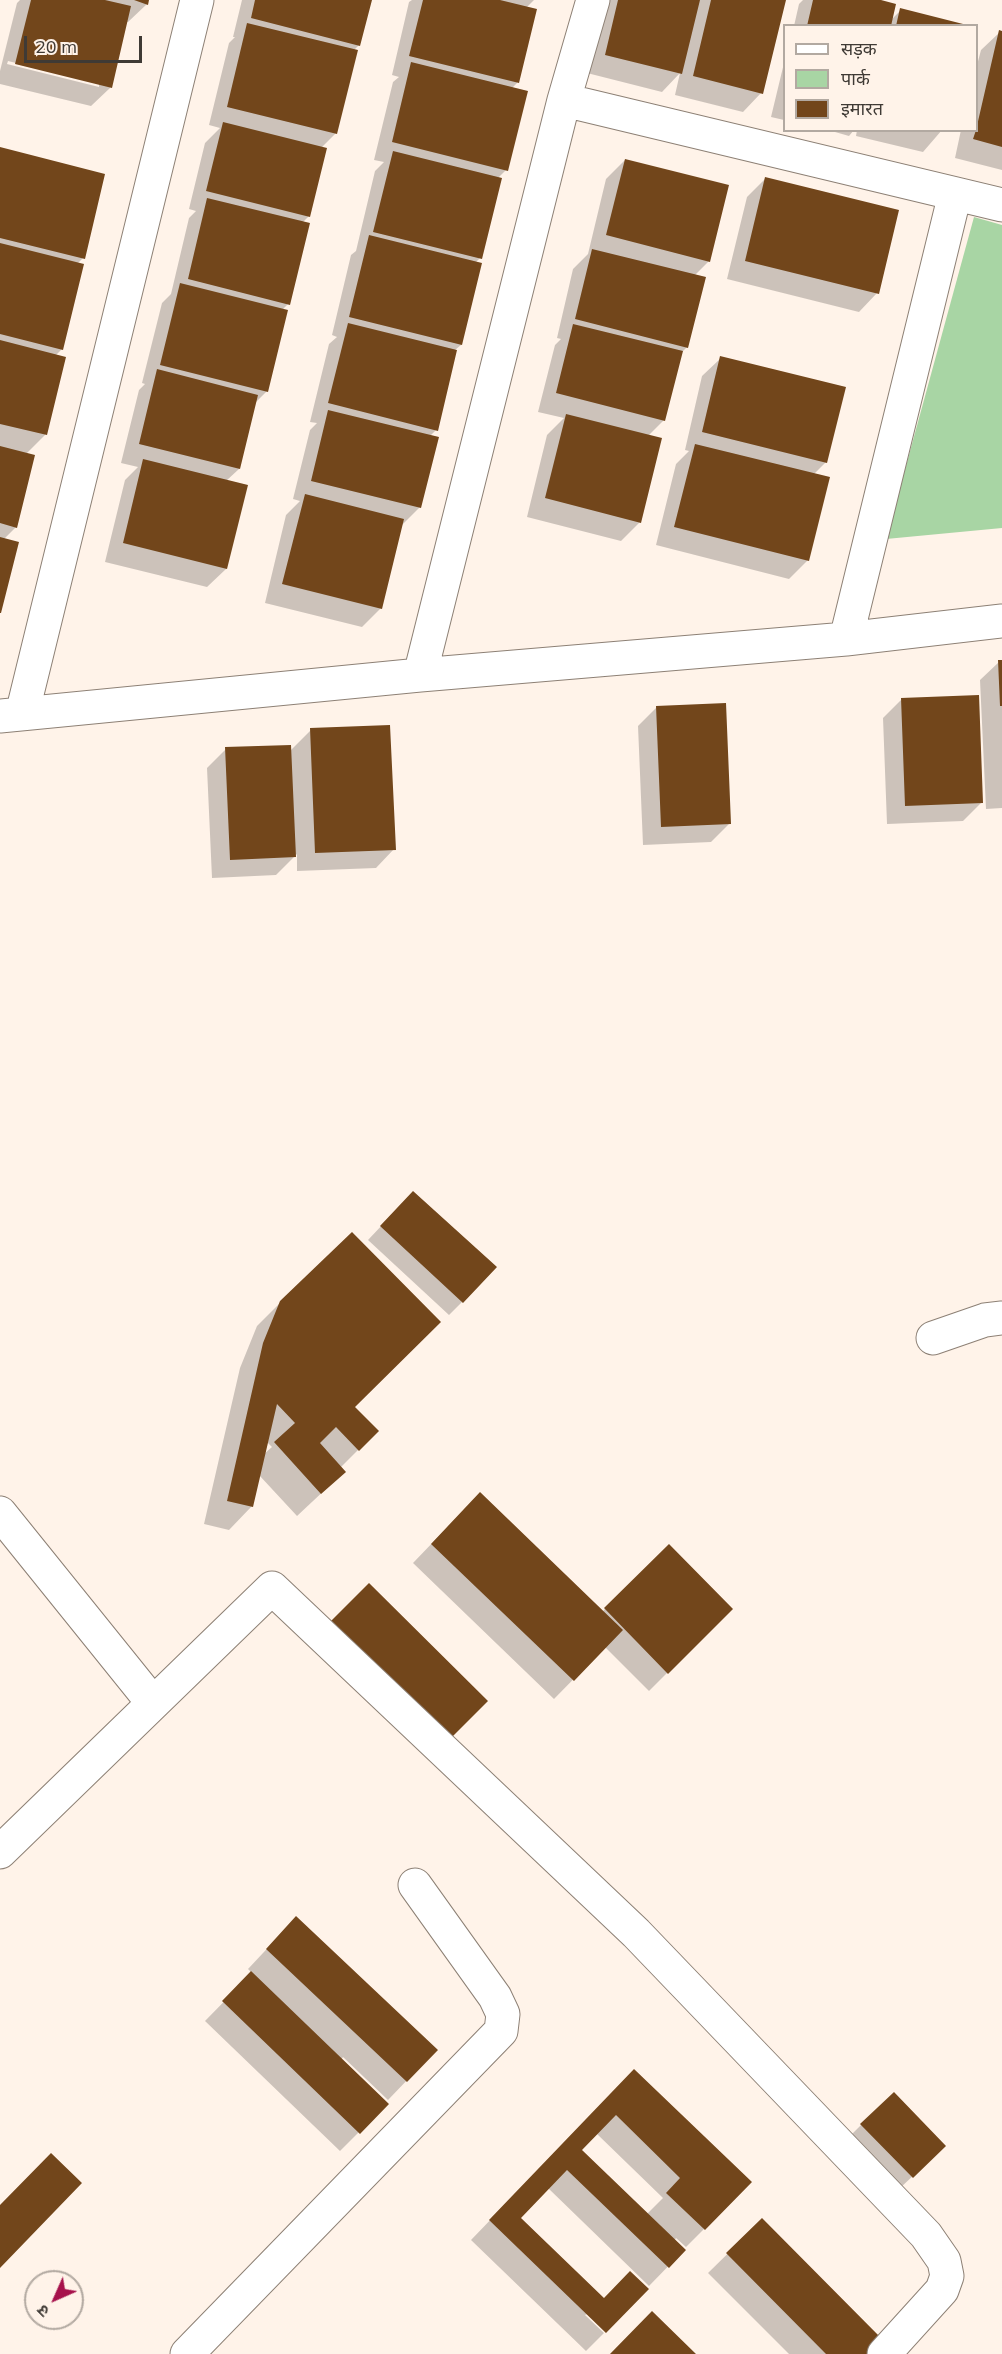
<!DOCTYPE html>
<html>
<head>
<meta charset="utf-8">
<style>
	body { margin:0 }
	#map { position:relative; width:1002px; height:2354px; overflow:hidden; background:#fff3e9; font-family:Mulish,"Noto Sans Devanagari",sans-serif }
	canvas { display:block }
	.legend { position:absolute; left:783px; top:24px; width:195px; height:108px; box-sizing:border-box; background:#fff3e9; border:2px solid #b2a9a1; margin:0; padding:8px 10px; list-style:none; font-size:18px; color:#3f3a35 }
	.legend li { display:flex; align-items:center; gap:12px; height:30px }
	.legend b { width:30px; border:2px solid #b2a9a1 }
	.north { position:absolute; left:24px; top:2270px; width:60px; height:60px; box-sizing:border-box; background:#fff3e9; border:2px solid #b2a9a1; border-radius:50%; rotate:225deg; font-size:16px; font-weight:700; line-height:24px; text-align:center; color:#3f3a35 }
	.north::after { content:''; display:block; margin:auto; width:21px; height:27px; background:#a6114b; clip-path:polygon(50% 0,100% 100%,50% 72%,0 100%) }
	.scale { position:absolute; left:24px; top:36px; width:118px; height:27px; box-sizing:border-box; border:3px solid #3f3a35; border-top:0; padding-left:8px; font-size:18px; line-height:21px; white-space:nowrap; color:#3f3a35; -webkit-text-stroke:4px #fff3e9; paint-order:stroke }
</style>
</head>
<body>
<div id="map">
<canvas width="1002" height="2354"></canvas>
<ul class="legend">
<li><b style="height:8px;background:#fff"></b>सड़क</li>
<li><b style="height:16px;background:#a8d5a4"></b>पार्क</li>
<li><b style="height:16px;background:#72461b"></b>इमारत</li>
</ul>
<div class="north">उ</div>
<div class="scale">20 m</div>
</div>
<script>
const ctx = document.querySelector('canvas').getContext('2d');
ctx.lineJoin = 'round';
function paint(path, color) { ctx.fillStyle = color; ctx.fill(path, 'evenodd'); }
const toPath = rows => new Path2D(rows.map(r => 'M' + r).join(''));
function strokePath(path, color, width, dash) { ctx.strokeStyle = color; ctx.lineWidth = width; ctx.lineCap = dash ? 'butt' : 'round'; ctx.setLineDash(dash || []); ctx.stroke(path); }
paint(toPath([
	[974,217,1002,225,1002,528,886,539]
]), '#a8d5a4');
paint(toPath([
	[20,0,148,0,147,4,128,22,126,22,110,88,91,106,0,84,0,71,17,3],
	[8,61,99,84,99,87,7,64],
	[242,0,370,0,359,45,353,51,336,133,321,148,309,216,302,223,288,304,282,310,267,391,255,403,239,469,226,481,226,569,207,587,105,562,125,480,138,467,121,463,139,390,145,384,142,383,162,303,171,294,189,218,196,211,189,209,205,143,220,128,209,125,229,43,235,37,233,37],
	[412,0,534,0,526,8,517,83,512,88,506,170,498,178,480,258,475,263,461,345,455,350,436,430,430,436,420,507,401,526,381,608,362,627,265,603,286,515,300,501,293,499,310,430,317,423,310,422,329,344,337,337,332,335,351,255,356,251,375,171,384,162,374,160,393,82,399,77,392,75,409,2],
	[605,0,784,0,761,93,743,112,675,95,680,73,662,92,587,73],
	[803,0,875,0,890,21,901,10,964,26,794,26,799,4],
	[1000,32,1002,32,1002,170,955,158,961,130,976,130,976,69,981,50],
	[784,63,784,120,771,117],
	[828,130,854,130,849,136],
	[857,130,942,130,923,152,856,136],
	[0,149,83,258,77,264,62,349,55,356,64,358,45,435,26,454,16,527,3,540,0,610],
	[625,160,709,261,694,276,687,347,681,353,664,420,648,436,640,522,621,541,527,517,547,435,564,418,538,412,555,345,561,339,557,338,573,269,588,254,606,179],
	[766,178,877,293,859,312,727,279,747,197],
	[721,358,826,462,813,475,808,560,789,579,656,545,676,464,689,451,685,450,702,376],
	[1002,661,1002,808,986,809,980,680,999,662],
	[901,700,982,802,963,821,887,824,883,718],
	[657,707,729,824,711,842,643,845,638,726],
	[311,730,394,849,376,868,297,871,297,854,276,875,212,878,207,768,226,749,290,751],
	[401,1205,462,1302,449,1315,368,1240],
	[281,1302,353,1407,377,1431,340,1468,344,1472,297,1516,259,1475,252,1506,229,1530,204,1524,240,1368,257,1326],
	[267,1442,272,1447,264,1454],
	[461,1513,602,1612,669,1546,731,1609,649,1691,605,1647,554,1699,413,1563],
	[278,1937,436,2050,388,2100,343,2057,341,2060,387,2104,340,2151,205,2021,252,1973,248,1969],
	[634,2071,704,2229,686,2247,676,2238,674,2241,684,2250,649,2286,548,2188,519,2218,604,2300,646,2289,585,2315,604,2333,586,2351,471,2240],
	[596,2133,663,2198,647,2214,580,2150],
	[861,2125,931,2159,899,2189,849,2137],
	[762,2220,865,2354,789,2354,708,2273]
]), '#0003');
paint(toPath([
	[31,0,105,0,131,6,112,88,15,64],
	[134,0,149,0,148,5],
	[255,0,372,0,360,46,251,18],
	[423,0,500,0,537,9,519,83,409,56],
	[618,0,700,0,682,74,605,55],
	[711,0,786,0,763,94,693,76],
	[813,0,881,0,896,4,891,26,807,26],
	[900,8,967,25,967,26,896,26],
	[247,23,358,50,337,134,227,107],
	[999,30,1002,31,1002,147,973,139,976,130],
	[411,62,528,91,508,171,392,142],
	[223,122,327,148,310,217,206,191],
	[0,147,105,174,85,259,0,238],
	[393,151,502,178,482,259,373,232],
	[625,159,729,185,710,262,606,235],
	[765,177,899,210,879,294,745,261],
	[207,198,310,223,290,305,188,279],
	[369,235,482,263,462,345,349,317],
	[0,243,84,264,63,350,0,334],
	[592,249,706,277,688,348,575,319],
	[180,283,288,310,268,392,160,365],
	[348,323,457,350,438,431,328,403],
	[573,324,683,351,665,421,556,393],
	[0,340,66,357,47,435,0,424],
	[720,356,846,387,827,463,702,432],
	[157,369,258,395,240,469,139,444],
	[328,410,439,437,421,508,311,481],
	[566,414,662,438,641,523,545,498],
	[695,444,830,477,809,561,674,527],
	[0,446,35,455,17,528,0,523],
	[143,459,248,485,227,569,123,543],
	[305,494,404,519,382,609,282,584],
	[0,537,19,542,1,613,0,613],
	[998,660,1002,660,1002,706,1000,706],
	[979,695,983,803,905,806,901,698],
	[726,703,731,824,661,827,656,706],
	[390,725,396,850,315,853,310,728],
	[291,745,296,857,230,860,225,747],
	[413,1191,497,1267,463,1303,380,1226],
	[352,1232,441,1322,355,1407,379,1431,359,1451,336,1427,320,1443,346,1472,321,1494,274,1442,295,1423,277,1404,253,1507,227,1501,263,1343,280,1301],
	[480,1492,623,1630,574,1681,431,1544],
	[669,1544,733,1609,668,1674,604,1608],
	[369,1583,488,1701,448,1741,330,1622],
	[296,1916,438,2050,407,2082,266,1949],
	[251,1971,389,2104,360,2134,222,2001],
	[634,2069,752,2182,705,2230,666,2193,680,2178,616,2115,582,2150,686,2250,669,2268,567,2170,521,2218,604,2298,630,2271,649,2289,606,2333,489,2220],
	[894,2092,946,2146,913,2178,860,2124],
	[51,2153,82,2183,0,2268,0,2205],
	[762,2218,882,2339,867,2354,826,2354,726,2253],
	[652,2311,696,2354,610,2354]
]), '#72461b');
const minor = toPath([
	[564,100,1002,205],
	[846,639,955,194],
	[420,675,564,100,593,0],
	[22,714,197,0],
	[0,716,420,675,846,639,1002,621],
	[933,1338,985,1320,1002,1318],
	[0,1513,153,1703],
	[0,1852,272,1588,636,1933,926,2235,944,2261,947,2276,942,2290,884,2354],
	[187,2354,501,2031,503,2014,495,1997,415,1885]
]);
strokePath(minor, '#8d8075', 35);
strokePath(minor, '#fff', 33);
</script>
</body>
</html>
